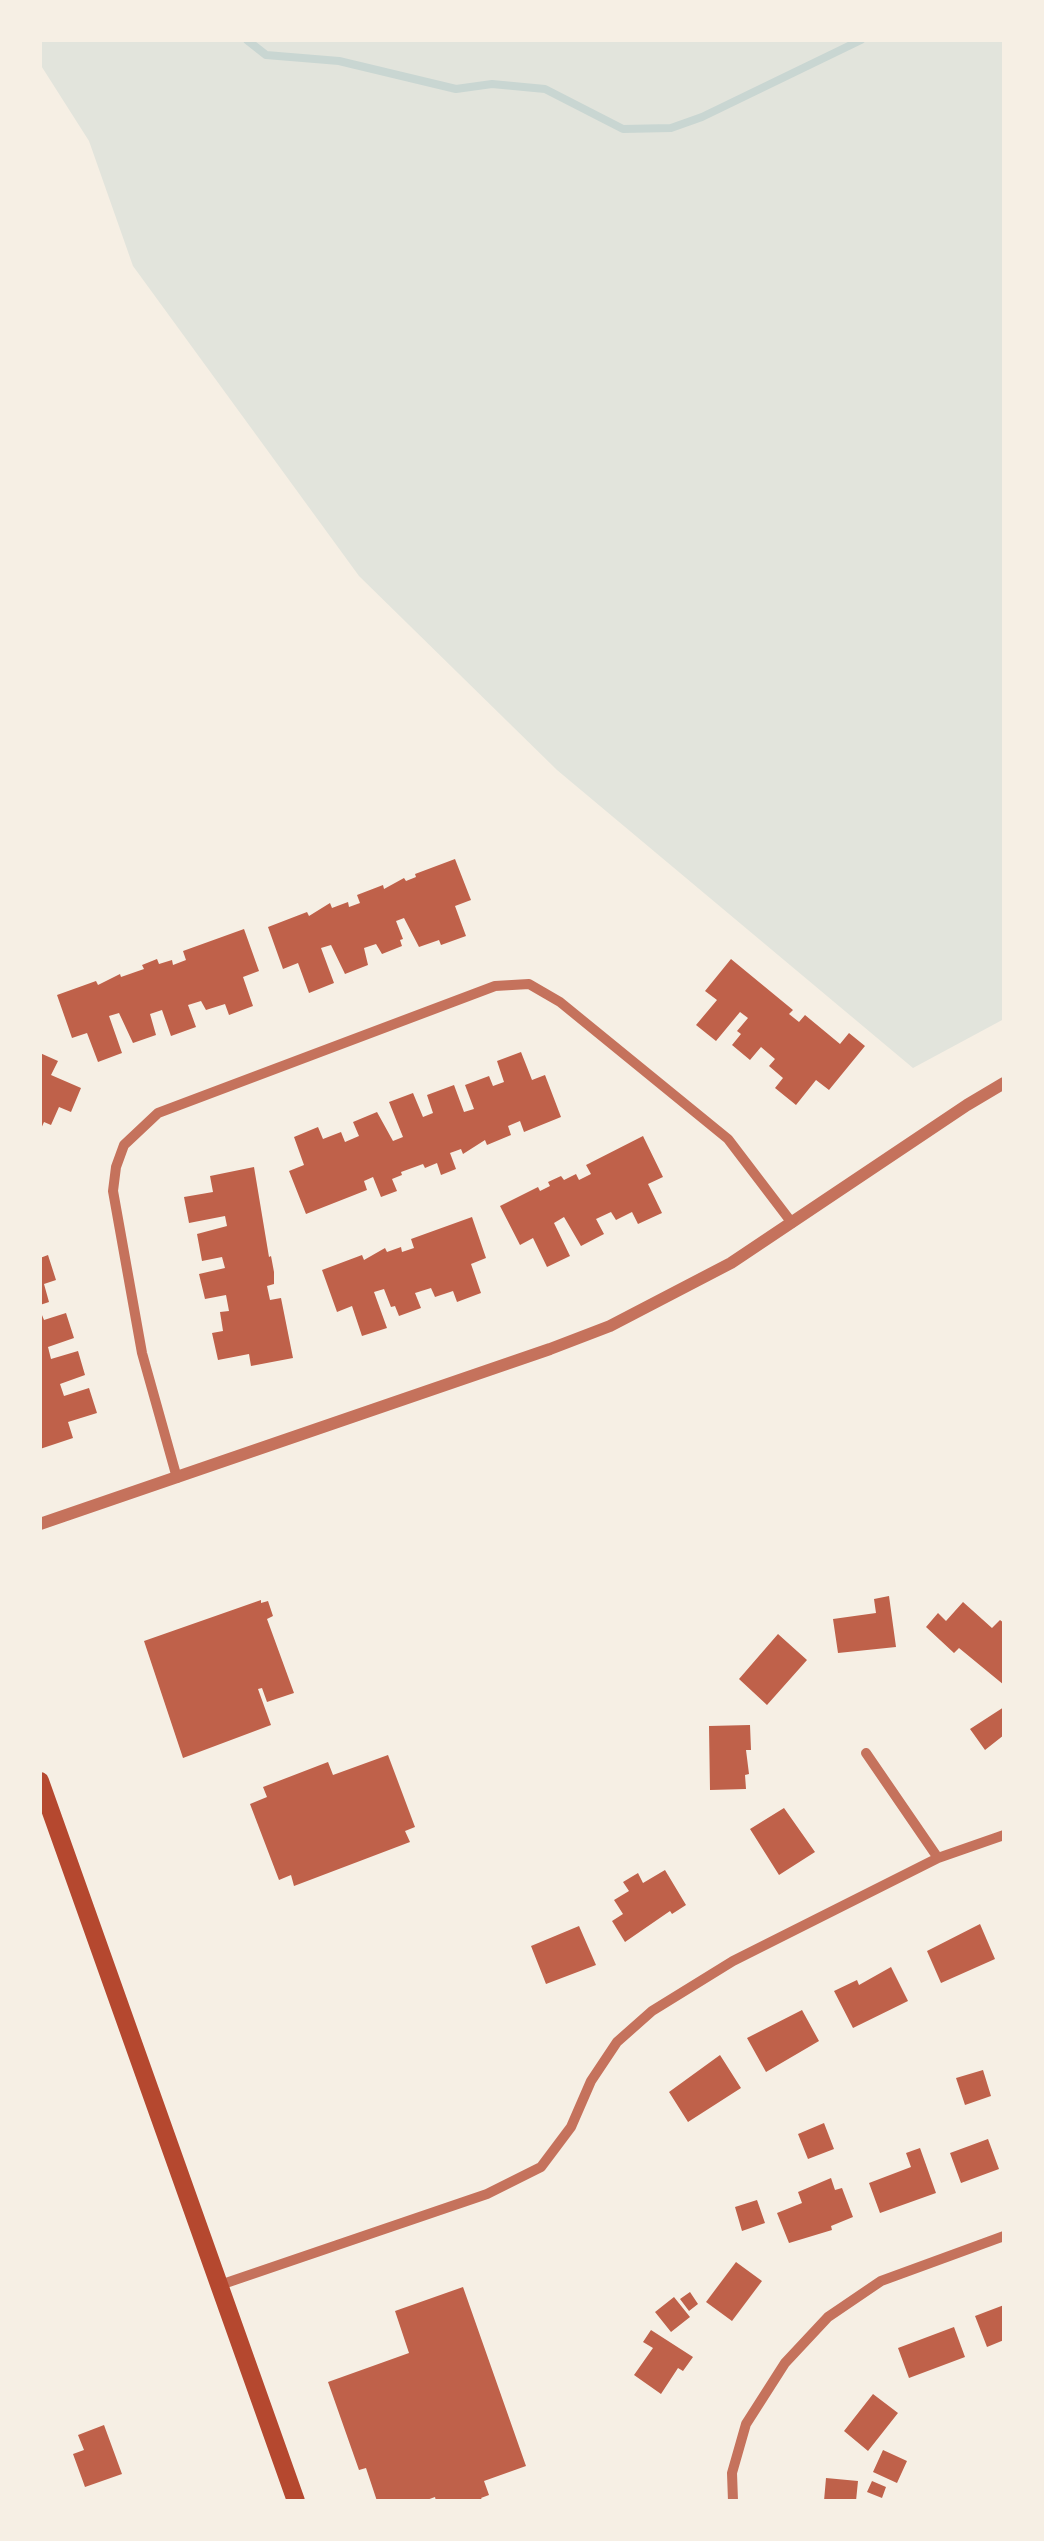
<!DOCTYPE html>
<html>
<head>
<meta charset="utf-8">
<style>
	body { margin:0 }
	#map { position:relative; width:1044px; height:2541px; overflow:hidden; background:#f6efe4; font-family:"Exo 2",sans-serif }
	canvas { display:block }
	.frame { position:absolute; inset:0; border:42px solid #f6efe4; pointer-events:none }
</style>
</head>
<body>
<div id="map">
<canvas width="1044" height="2541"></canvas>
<div class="frame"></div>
</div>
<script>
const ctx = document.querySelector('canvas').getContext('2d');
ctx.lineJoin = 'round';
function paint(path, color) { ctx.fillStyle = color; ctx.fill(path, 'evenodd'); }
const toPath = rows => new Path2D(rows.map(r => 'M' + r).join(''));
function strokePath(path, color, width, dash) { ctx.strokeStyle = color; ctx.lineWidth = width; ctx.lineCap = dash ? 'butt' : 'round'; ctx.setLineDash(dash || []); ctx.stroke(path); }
paint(toPath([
	[40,40,1004,40,1004,1019,913,1068,557,770,359,576,133,266,89,141,40,64]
]), '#e2e4dc');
strokePath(toPath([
	[247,40,266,55,339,61,456,89,492,84,545,89,623,129,671,128,702,117,861,40]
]), '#c9d6d2', 8);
paint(toPath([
	[455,859,471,900,455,906,466,936,441,945,439,940,419,947,404,918,396,921,403,939,400,940,402,946,382,954,376,944,364,948,368,965,345,974,331,945,321,948,334,983,309,993,298,963,283,969,268,927,307,912,309,916,330,903,332,908,348,902,349,907,360,903,357,895,383,885,384,889,404,878,406,881,416,877,415,874],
	[244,929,259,971,243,977,253,1006,229,1015,225,1004,206,1010,201,1001,188,1005,196,1027,171,1036,162,1010,150,1014,156,1035,133,1043,119,1013,109,1016,122,1053,98,1062,87,1033,72,1038,57,995,96,981,98,985,120,974,121,977,144,969,142,965,157,959,159,964,172,960,173,965,186,960,183,951],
	[731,959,793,1010,789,1014,799,1022,805,1015,840,1044,849,1033,865,1046,829,1090,816,1080,796,1105,775,1088,783,1078,769,1066,775,1059,761,1047,750,1060,732,1045,741,1034,737,1031,748,1018,740,1012,716,1041,696,1025,717,1000,705,991],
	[521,1052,532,1080,545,1075,561,1117,524,1132,520,1121,508,1126,511,1135,487,1145,485,1140,463,1154,461,1149,450,1153,456,1169,441,1175,437,1163,425,1168,423,1164,401,1172,402,1175,392,1179,397,1191,381,1197,373,1177,364,1181,367,1190,306,1214,289,1171,304,1165,294,1137,318,1127,323,1139,341,1132,345,1142,359,1136,353,1122,377,1112,393,1141,403,1137,389,1102,413,1093,423,1117,433,1113,427,1095,454,1085,464,1112,474,1109,465,1085,489,1076,493,1086,504,1082,497,1061],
	[40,1053,58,1061,51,1075,81,1088,71,1112,59,1107,51,1125,44,1122,40,1131],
	[643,1136,663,1177,648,1184,662,1213,638,1224,632,1212,616,1220,611,1212,596,1219,604,1234,581,1246,564,1217,554,1223,570,1256,547,1267,533,1238,520,1245,500,1206,538,1187,540,1191,550,1186,548,1182,561,1176,564,1180,576,1174,579,1180,591,1174,586,1165],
	[254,1167,269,1257,271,1256,274,1272,274,1284,267,1286,270,1300,281,1298,293,1358,251,1366,249,1354,218,1360,212,1333,223,1331,220,1312,229,1311,226,1295,205,1299,199,1274,225,1268,222,1257,202,1261,197,1234,227,1226,225,1216,189,1223,184,1197,213,1192,210,1176],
	[472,1217,486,1258,471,1264,481,1293,457,1302,453,1291,435,1297,431,1288,415,1293,421,1308,399,1316,395,1306,391,1307,384,1289,374,1292,387,1328,362,1336,352,1306,337,1312,322,1270,362,1255,364,1260,385,1248,387,1252,401,1247,402,1252,414,1248,411,1239],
	[48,1255,56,1280,44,1284,49,1302,40,1305,40,1258],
	[40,1310,44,1320,66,1313,74,1338,48,1347,51,1359,78,1351,85,1375,60,1384,64,1396,89,1388,97,1413,68,1422,73,1438,40,1449],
	[889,1596,896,1647,838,1653,833,1619,876,1613,874,1599],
	[261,1600,261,1603,268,1601,273,1616,267,1619,294,1693,267,1702,262,1688,258,1689,271,1725,183,1758,144,1641],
	[963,1602,992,1628,1000,1620,1004,1623,1004,1685,959,1648,954,1653,926,1627,938,1613,946,1621],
	[778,1634,807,1660,767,1705,739,1679],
	[1004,1707,1004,1735,985,1750,970,1729],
	[750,1725,751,1750,746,1750,749,1774,745,1775,746,1789,710,1790,709,1726],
	[388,1755,415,1827,405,1831,410,1842,294,1886,291,1875,279,1880,250,1804,267,1797,263,1787,328,1762,333,1775],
	[784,1808,815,1852,779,1875,750,1829],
	[665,1870,686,1905,672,1914,670,1911,625,1942,612,1921,623,1914,614,1900,629,1891,623,1882,638,1873,643,1883],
	[980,1924,995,1959,941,1983,927,1951],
	[579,1926,596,1965,546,1984,531,1946],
	[891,1967,908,2001,853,2028,834,1991,857,1980,859,1985],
	[802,2010,819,2041,766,2072,747,2038],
	[720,2055,741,2088,688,2122,669,2092],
	[983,2070,991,2096,965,2105,956,2078],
	[824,2123,834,2149,808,2159,798,2134],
	[988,2139,999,2169,961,2183,950,2153],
	[920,2148,936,2193,880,2213,869,2183,911,2167,906,2153],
	[831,2178,835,2190,842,2188,853,2217,831,2226,832,2230,789,2243,777,2213,802,2203,798,2192],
	[757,2200,765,2223,742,2231,735,2207],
	[736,2262,762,2281,732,2321,706,2302],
	[463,2287,526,2466,484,2481,489,2495,481,2498,483,2501,436,2501,435,2497,424,2501,377,2501,366,2468,359,2470,328,2382,409,2353,395,2311],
	[690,2292,698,2304,689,2311,680,2299],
	[674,2297,690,2317,671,2332,655,2312],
	[1004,2305,1004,2340,987,2347,975,2316],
	[954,2327,965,2357,909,2378,898,2348],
	[651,2330,693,2357,683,2371,678,2368,661,2394,634,2375,653,2348,643,2342],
	[873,2394,898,2413,868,2451,844,2431],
	[104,2425,122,2474,85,2487,73,2454,84,2450,78,2435],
	[883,2450,907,2461,897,2483,873,2472],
	[826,2478,858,2481,856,2501,824,2501],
	[872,2481,886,2487,882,2498,867,2492]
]), '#bf614a');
strokePath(toPath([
	[177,1478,142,1353,113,1191,116,1167,124,1145,158,1113,495,986,529,984,560,1002,728,1139,792,1223],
	[866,1753,938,1858],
	[220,2285,487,2194,541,2167,571,2127,591,2081,617,2042,652,2011,733,1961,938,1858,1004,1835],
	[733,2501,732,2473,746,2424,785,2363,828,2317,881,2281,1004,2236]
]), '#c5725c', 10);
strokePath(toPath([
	[40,1524,550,1349,610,1326,731,1263,967,1105,1004,1083]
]), '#c5725c', 12);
strokePath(toPath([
	[40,1781,296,2501]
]), '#b5482f', 18);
</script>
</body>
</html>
